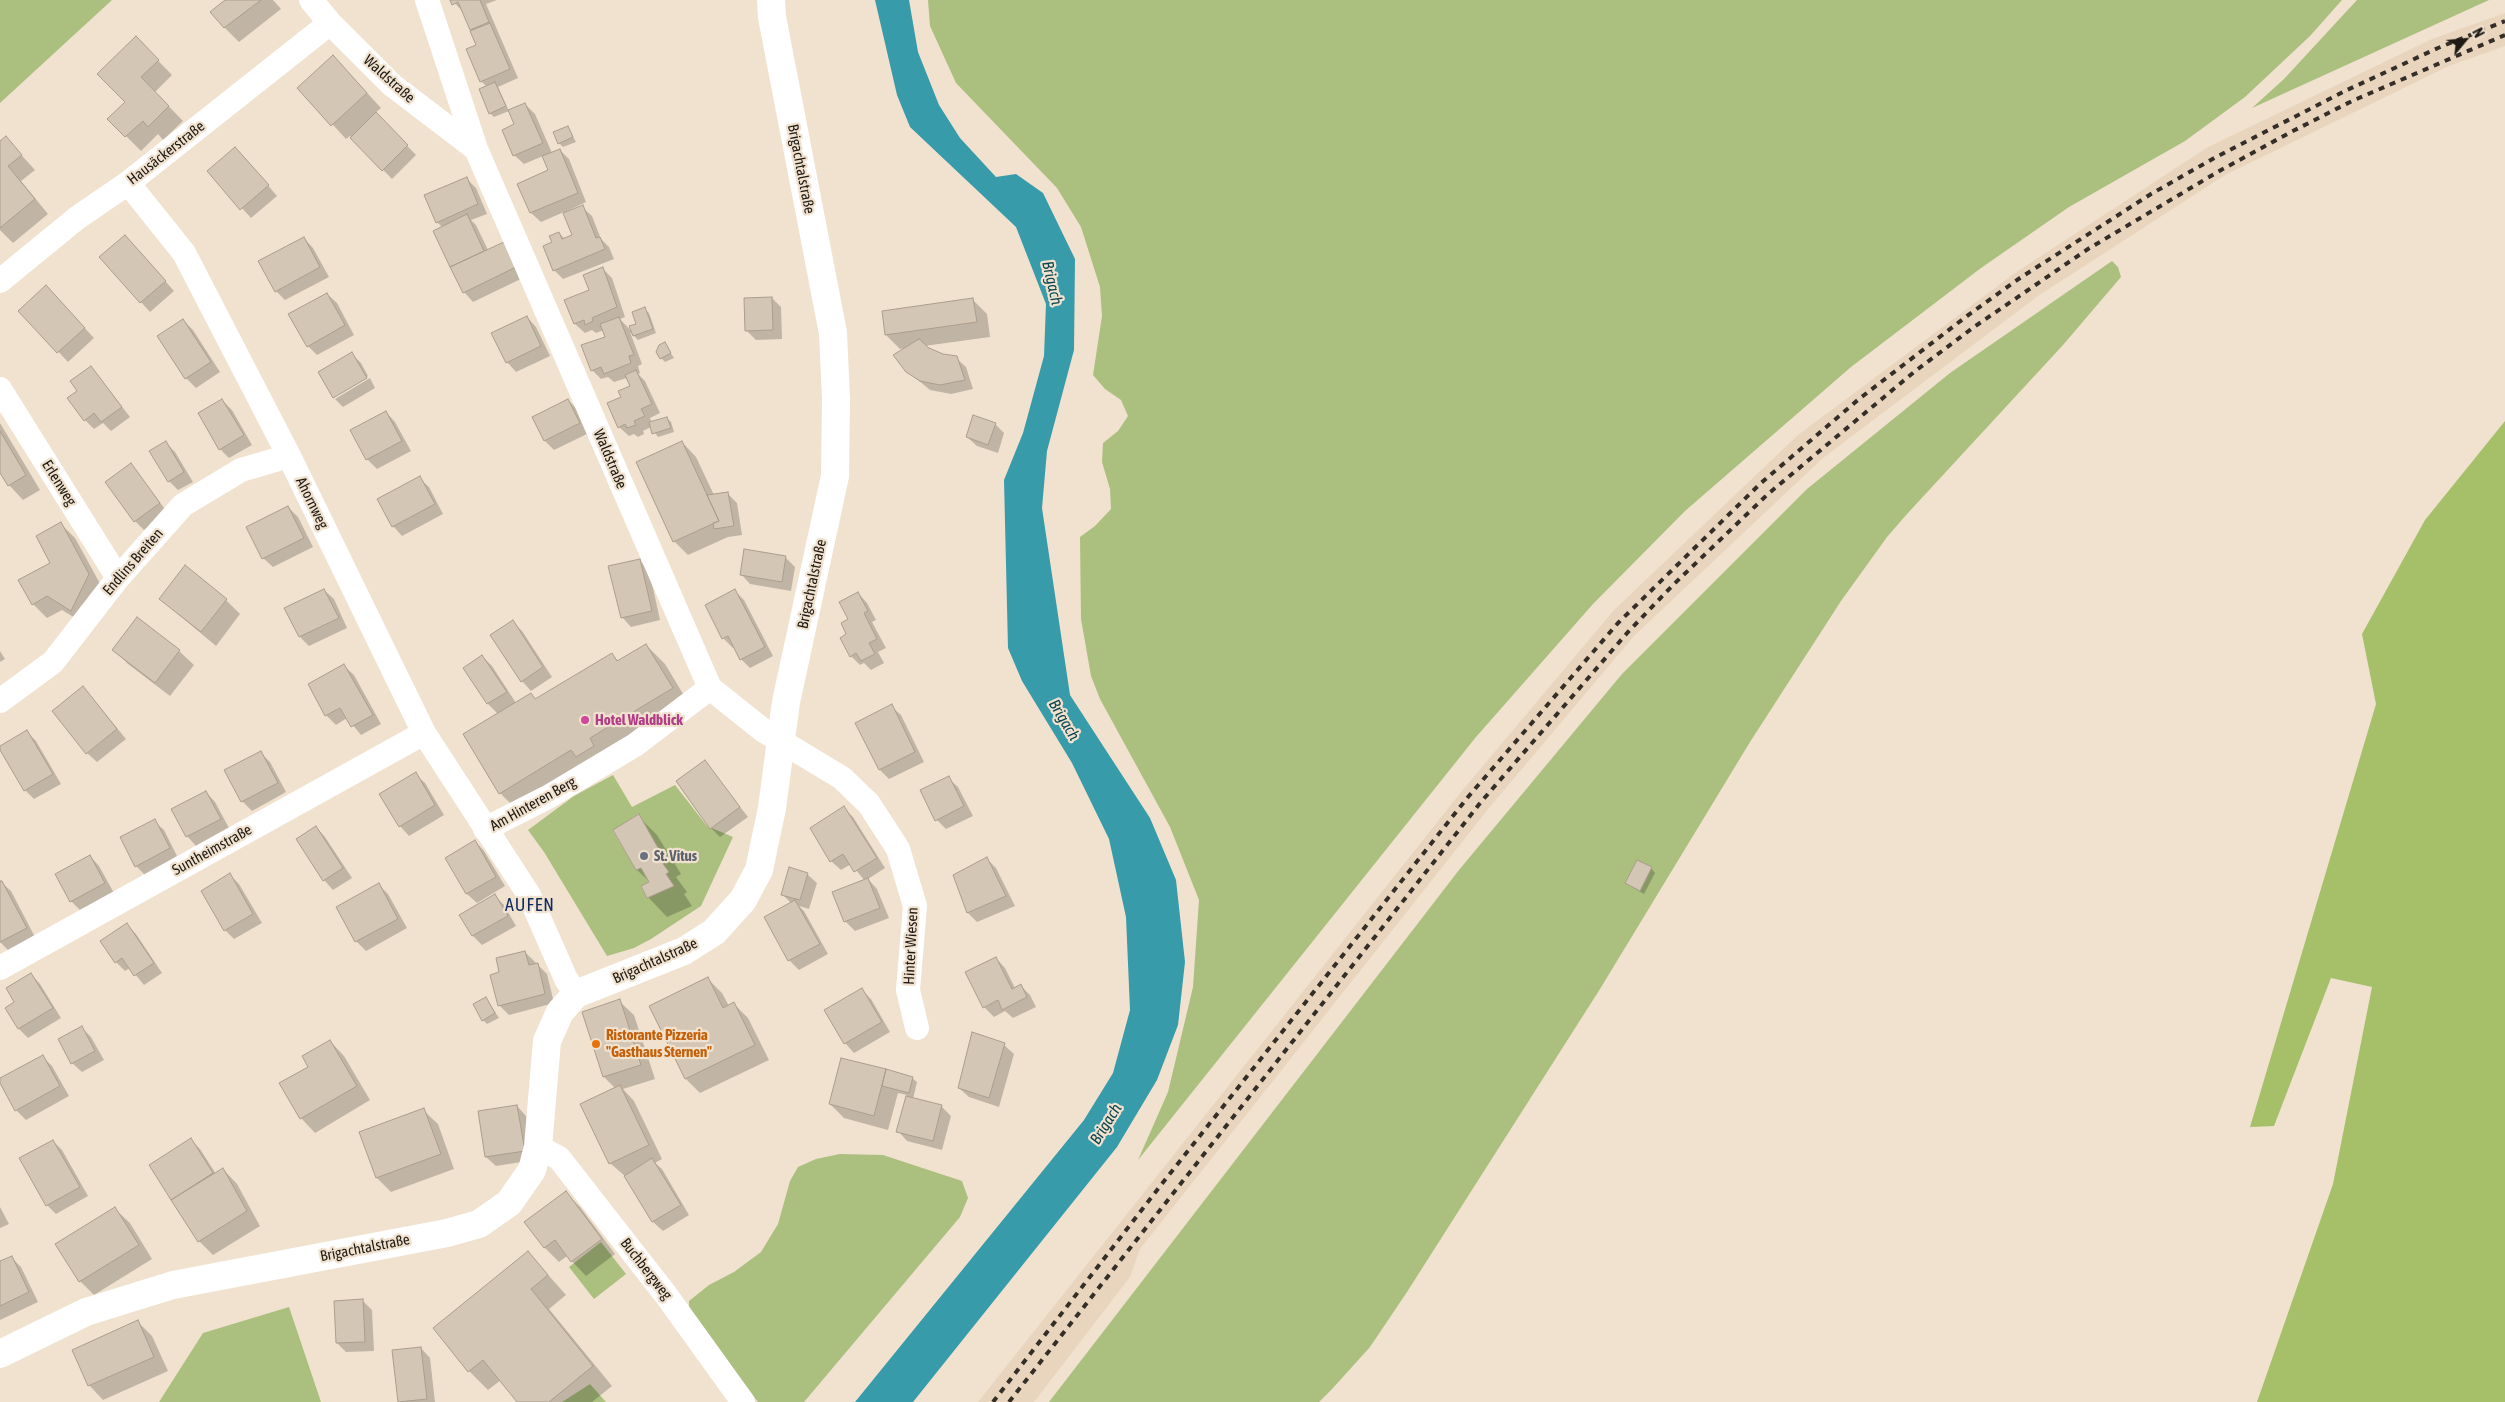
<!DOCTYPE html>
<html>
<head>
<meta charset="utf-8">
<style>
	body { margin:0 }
	#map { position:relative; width:2505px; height:1402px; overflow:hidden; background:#f0e2cf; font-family:"Asap Condensed",sans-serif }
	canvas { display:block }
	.north { position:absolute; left:2440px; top:15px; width:50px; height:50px; -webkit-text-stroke:4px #f0e2cf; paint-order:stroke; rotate:62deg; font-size:14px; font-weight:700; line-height:20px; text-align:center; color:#1e1913 }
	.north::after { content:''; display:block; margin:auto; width:18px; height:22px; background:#1e1913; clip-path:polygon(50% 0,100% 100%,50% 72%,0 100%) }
</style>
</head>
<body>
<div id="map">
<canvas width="2505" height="1402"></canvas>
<div class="north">N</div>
</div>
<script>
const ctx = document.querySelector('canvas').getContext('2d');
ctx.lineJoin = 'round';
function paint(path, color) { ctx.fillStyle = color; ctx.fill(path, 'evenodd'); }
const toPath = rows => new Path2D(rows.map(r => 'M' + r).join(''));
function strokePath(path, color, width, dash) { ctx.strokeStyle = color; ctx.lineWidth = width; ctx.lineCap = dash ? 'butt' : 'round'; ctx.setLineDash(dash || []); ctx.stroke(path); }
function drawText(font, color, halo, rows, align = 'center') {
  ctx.font = font + ' "Asap Condensed",sans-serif'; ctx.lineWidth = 4.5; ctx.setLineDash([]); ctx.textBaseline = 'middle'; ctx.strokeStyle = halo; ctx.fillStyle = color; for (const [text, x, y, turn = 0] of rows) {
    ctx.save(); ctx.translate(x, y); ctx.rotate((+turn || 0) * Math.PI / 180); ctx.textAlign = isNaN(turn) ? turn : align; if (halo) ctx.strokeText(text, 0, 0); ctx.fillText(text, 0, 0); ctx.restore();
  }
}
paint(toPath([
	[2505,13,2505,46,2449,66,2225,175,2038,296,1823,458,1634,636,1489,808,1140,1249,1130,1277,1034,1402,978,1402,1461,792,1614,610,1798,435,2015,273,2208,147,2432,39]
]), '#e9d5bd');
paint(toPath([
	[0,0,112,0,0,103],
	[928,0,2342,0,2310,36,2245,97,2185,141,2069,207,1981,268,1851,367,1685,511,1593,604,1476,737,1138,1160,1168,1092,1193,987,1199,900,1170,827,1100,699,1091,676,1081,619,1080,537,1095,526,1111,509,1110,489,1102,462,1103,443,1118,431,1128,416,1121,400,1105,389,1093,375,1102,316,1100,287,1081,227,1057,188,956,83,930,26],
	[2357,0,2489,0,2252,108,2284,79],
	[2112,261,2118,267,2121,277,2063,345,1907,514,1887,537,1841,601,1750,742,1600,989,1407,1292,1370,1347,1333,1388,1319,1402,1049,1402,1459,870,1622,674,1807,489,1950,373],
	[613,775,632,807,675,785,707,826,733,837,701,906,651,939,634,948,607,956,544,852,528,830,574,796],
	[638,814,662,855,658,857,668,872,666,874,674,886,647,898,641,887,649,882,641,868,636,870,613,831],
	[840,1154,883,1155,962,1181,968,1198,960,1217,804,1402,758,1402,689,1312,689,1301,709,1285,734,1272,761,1252,778,1224,790,1181,798,1167,816,1159],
	[601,1242,626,1274,594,1299,569,1267],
	[289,1307,321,1402,159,1402,203,1333],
	[590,1384,606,1402,562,1402]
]), '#abbf7f');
paint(toPath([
	[2505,421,2505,1402,2257,1402,2333,1184,2372,987,2331,978,2274,1126,2250,1127,2376,704,2362,634,2425,520]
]), '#a6c069');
paint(toPath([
	[875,0,909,0,918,52,939,105,960,138,996,177,1016,174,1043,193,1075,259,1074,350,1047,451,1042,508,1070,695,1150,818,1176,880,1185,962,1178,1025,1157,1080,1117,1147,913,1402,855,1402,1084,1120,1113,1073,1130,1010,1126,917,1109,839,1072,763,1022,681,1008,648,1004,480,1023,433,1044,356,1046,304,1016,227,910,127,897,95]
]), '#379baa');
paint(toPath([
	[227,0,273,0,281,9,239,42,224,27],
	[452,0,497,0,486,4,518,78,498,87,509,111,494,117,490,113,487,87,481,81,478,46,464,13],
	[136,38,172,75,155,92,183,121,163,140,158,134,141,151,109,119,126,102],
	[347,71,381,108,375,113,416,155,392,179,350,136,346,139,299,88],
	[525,104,535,114,552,153,560,150,569,159,586,202,567,211,567,213,582,207,592,216,601,239,609,247,614,259,563,279,554,270,554,243,559,233,565,239,574,236,564,212,541,222,531,213,519,184,550,171,543,156,524,164,514,155,516,125],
	[568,127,576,142,563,147,559,143],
	[6,138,35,170,21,181,48,214,13,243,0,230,0,142],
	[245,158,277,196,251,218,209,172],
	[466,178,476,188,487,214,471,220,476,225,488,250,505,242,527,276,473,302,464,292,434,231,442,227,437,222],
	[304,238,313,248,329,277,285,300,276,291],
	[134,246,174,291,150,312,101,258],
	[602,268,612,278,625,317,620,319,632,332,644,309,649,313,656,333,638,340,630,332,642,364,638,366,640,373,638,374,645,381,660,413,650,418,652,423,667,418,671,422,674,432,658,437,651,427,643,431,644,434,638,437,634,434,629,436,619,427,623,398,631,387,627,378,614,382,608,377,601,379,592,370,606,337,604,330,596,333,592,330,585,333,575,324,566,300,591,290],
	[327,294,337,303,354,335,317,355,308,346],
	[55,296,94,338,68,362,20,311],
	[772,298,781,307,782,339,756,340,746,330],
	[973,300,987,314,990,337,924,346,943,356,956,358,966,367,973,389,951,394,930,390,907,371,906,348,900,349,886,335],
	[527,317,536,327,550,356,516,372,507,362],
	[183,320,193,330,220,372,196,388,186,378,159,336],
	[665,344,674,358,665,362,661,358],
	[352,354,361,363,368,376,335,396,335,398,334,398],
	[91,367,130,417,111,431,103,423,94,429,85,420,79,391],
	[370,378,375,388,343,407,335,399],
	[222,400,232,410,252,445,229,458,220,449],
	[568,400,577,409,589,433,554,450,545,441,533,417],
	[386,412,395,422,411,451,377,469,367,459,352,430],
	[0,423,40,490,23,500,9,485,0,471],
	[995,424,1004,433,998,453,977,446,967,437],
	[682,442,696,457,714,495,727,493,737,503,742,535,728,537,688,555,674,541],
	[166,443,175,452,193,482,178,490,169,481],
	[131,465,168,513,144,530,135,521],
	[419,478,429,487,443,514,402,536,393,526],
	[288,507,298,517,313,547,273,567,263,558],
	[61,524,75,538,103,589,85,624,62,610,47,618,33,604,52,563],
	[786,558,795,567,791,591,750,584,741,574],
	[639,560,649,570,660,620,631,627,622,617],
	[324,590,334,599,347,628,309,646,300,637],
	[735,591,744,600,773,656,750,668,741,659,735,646,733,648,723,638],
	[858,593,867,603,876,620,872,622,886,648,878,652,884,663,871,670,864,663,860,665,851,656,848,635,850,620],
	[160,599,226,600,240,614,216,646],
	[137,619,179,651,194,665,170,696,128,664,114,650],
	[513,622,522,631,552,677,531,691,522,681],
	[646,645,665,664,691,707,519,812,500,793,498,714,488,704,464,668,482,656,492,666,516,703,536,700,611,654,619,662],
	[0,651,5,659,0,662],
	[344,666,354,675,381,724,361,735,347,718,336,725,326,715],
	[83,687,126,739,97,762,87,753],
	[891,706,901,715,924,762,889,779,880,770],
	[27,732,36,741,61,784,34,799,25,790,0,747],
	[260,752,270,762,286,792,252,811,242,801,226,771],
	[705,762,748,817,720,837,711,828],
	[415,774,425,783,444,815,409,836,400,826],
	[948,778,958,787,973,816,946,829,937,820],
	[206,792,215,802,229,828,196,846,187,836],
	[844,808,853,817,885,868,868,879,877,889,889,918,855,931,845,921,865,881,851,864,841,870,831,861],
	[638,816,657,835,681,874,676,877,687,892,684,894,692,906,667,917,648,897,650,882,637,870,615,831],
	[154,821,164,830,178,858,145,875,136,866],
	[316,827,325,837,352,878,333,890,324,880],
	[475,841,484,851,505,886,477,903,467,894,446,858],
	[90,856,99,866,114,893,80,910,71,901],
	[987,859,996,868,1015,906,977,922,968,913,954,875],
	[1651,868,1655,873,1644,894,1626,883],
	[807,874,817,883,809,909,799,906,804,911,828,954,799,970,789,960,766,918,792,904,782,894],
	[230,875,239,884,262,923,234,939,225,930],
	[1,882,11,891,35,937,9,951,0,942],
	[379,885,388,894,407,928,366,951,356,941],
	[495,896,504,905,516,926,482,945,473,936,461,915],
	[127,925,136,934,162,973,144,985,130,968,125,971,116,962],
	[525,952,547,974,554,1003,509,1015,499,1005,501,973],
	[996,958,1005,968,1015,988,1021,986,1030,995,1036,1007,1013,1018,1005,1011,994,1017,984,1007],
	[31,974,40,984,61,1018,28,1038,19,1029,16,1003],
	[708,979,722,993,729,1006,734,1004,748,1018,769,1060,700,1093,686,1079],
	[862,990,871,999,890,1032,854,1053,845,1043,826,1011],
	[486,998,499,1018,487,1024,483,1020],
	[619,1001,634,1015,655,1079,623,1089,634,1101,662,1159,655,1163,662,1169,689,1215,663,1231,653,1222,626,1177,610,1163,616,1089,604,1077],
	[82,1028,91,1037,104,1060,82,1072,72,1063],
	[330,1041,344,1056,370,1100,315,1133,301,1118,310,1067],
	[1004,1045,1014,1054,999,1107,969,1097,959,1088],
	[43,1057,52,1066,69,1096,26,1120,16,1110,0,1080],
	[842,1059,912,1078,917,1082,913,1099,941,1106,951,1116,942,1150,907,1141,898,1131,907,1095,898,1093,888,1130,844,1118,830,1104],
	[517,1106,526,1116,534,1160,496,1166,486,1157,479,1112],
	[423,1110,438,1124,454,1169,391,1192,377,1178],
	[191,1140,200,1149,216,1174,223,1169,237,1184,260,1226,213,1255,199,1241,151,1165],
	[53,1141,62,1150,88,1196,56,1214,47,1205],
	[566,1193,580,1207,615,1254,586,1276,567,1256,559,1262,545,1248,526,1222],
	[0,1207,9,1224,0,1228],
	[115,1209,130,1223,152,1259,94,1295,80,1281],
	[528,1252,566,1295,549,1309,612,1386,592,1402,519,1402,501,1380,488,1390,469,1371],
	[11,1257,21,1267,38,1302,0,1320,0,1263],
	[362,1300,372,1310,374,1351,346,1352,337,1343],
	[138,1322,152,1336,168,1371,103,1400,89,1385],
	[421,1348,430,1358,435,1402,399,1402]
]), '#0003');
const building = toPath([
	[225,0,261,0,224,28,210,12,225,0],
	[450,0,480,0,489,22,470,30,458,2,452,5,450,0],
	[490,23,510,69,480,82,466,49,476,45,470,31,490,23],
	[136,36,159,60,141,77,169,106,148,127,143,121,125,137,107,119,125,102,97,74,136,36],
	[333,55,367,93,331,126,297,88,333,55],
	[495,82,506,106,489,114,479,89,495,82],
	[525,103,543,143,513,156,502,130,514,124,508,110,525,103],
	[376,112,408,145,382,171,350,138,376,112],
	[568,126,573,137,558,144,553,132,568,126],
	[6,136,22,155,8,166,35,199,0,228,0,141,6,136],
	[235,147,269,185,240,210,207,171,235,147],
	[560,149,578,193,530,213,517,184,548,170,542,156,560,149],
	[467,177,478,204,436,223,424,195,467,177],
	[583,205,596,238,600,237,605,249,553,271,543,246,552,242,549,236,559,232,562,239,572,235,563,213,583,205],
	[467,214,484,251,450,267,433,231,467,214],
	[125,235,166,281,140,303,99,257,125,235],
	[304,237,320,267,275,292,258,261,304,237],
	[506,241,518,266,463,293,450,267,506,241],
	[603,267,617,307,592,318,593,321,585,325,584,320,574,324,564,300,589,290,583,275,603,267],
	[46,285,85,328,57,353,18,311,46,285],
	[327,293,345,325,307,347,288,314,327,293],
	[772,297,773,330,745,331,744,298,772,297],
	[973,298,977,322,885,335,882,311,973,298],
	[645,307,653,329,633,336,629,326,636,324,632,312,645,307],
	[527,316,541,346,506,363,491,333,527,316],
	[619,317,634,355,629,356,631,363,604,374,601,367,591,371,581,345,605,337,600,324,619,317],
	[183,319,211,362,185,379,157,336,183,319],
	[919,339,929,348,943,354,957,356,965,380,940,385,920,381,906,372,893,355,919,339],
	[665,342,671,353,660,359,656,352,659,345,665,342],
	[352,352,367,378,333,398,318,372,352,352],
	[91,366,122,407,101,422,94,413,84,421,67,398,77,391,70,381,91,366],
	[636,370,652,404,641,409,645,416,634,421,636,425,627,428,625,424,618,428,607,403,621,397,618,391,630,386,625,375,636,370],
	[222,399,244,435,219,450,198,413,222,399],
	[568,399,580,423,544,441,532,417,568,399],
	[386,411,402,441,366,460,350,430,386,411],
	[973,415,996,423,988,445,966,437,973,415],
	[667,417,671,428,652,434,649,422,667,417],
	[0,431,26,475,8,486,0,473,0,431],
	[166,441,184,472,168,482,149,451,166,441],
	[682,441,719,521,673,542,636,462,682,441],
	[131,463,160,503,134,522,105,482,131,463],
	[420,476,435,504,392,527,377,499,420,476],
	[728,492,734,526,714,529,713,523,719,521,707,495,728,492],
	[288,506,304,538,262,559,246,527,288,506],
	[61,522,89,574,71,611,47,596,32,605,18,580,50,563,36,536,61,522],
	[744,549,786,556,782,582,740,575,744,549],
	[640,559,652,611,621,618,608,566,640,559],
	[185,565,227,599,201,632,159,599,185,565],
	[324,589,339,618,299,637,284,608,324,589],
	[735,589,765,647,740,660,728,636,722,639,705,605,735,589],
	[858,592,868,611,864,613,877,639,869,643,875,654,861,661,856,653,850,657,840,638,846,634,841,623,848,619,839,602,858,592],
	[137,617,180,650,155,683,112,650,137,617],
	[513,620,543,667,521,682,490,635,513,620],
	[646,644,673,688,590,738,594,746,576,757,571,750,499,794,463,734,531,693,535,699,612,653,617,661,646,644],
	[482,655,507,692,487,704,463,668,482,655],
	[344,664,373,715,351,727,340,708,325,716,308,684,344,664],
	[83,686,117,729,86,754,52,711,83,686],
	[892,704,915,752,879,770,855,723,892,704],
	[27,730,53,774,24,791,0,750,0,746,27,730],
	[261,751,278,783,241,802,224,770,261,751],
	[705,760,740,807,710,829,676,781,705,760],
	[416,772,435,805,399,827,379,794,416,772],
	[949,776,964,806,935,821,920,790,949,776],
	[206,791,221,819,186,837,171,809,206,791],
	[844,806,877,858,854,872,843,854,830,862,810,828,844,806],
	[639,814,662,855,658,857,669,872,666,874,674,886,647,898,641,886,649,882,641,868,636,870,613,830,639,814],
	[155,819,170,848,135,867,120,837,155,819],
	[316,826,343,868,323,881,296,839,316,826],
	[475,840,496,877,466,894,445,858,475,840],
	[90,855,105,883,70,902,55,874,90,855],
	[987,857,1006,896,967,913,953,875,987,857],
	[1637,860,1652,867,1640,891,1625,883,1637,860],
	[789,867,808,873,800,900,781,895,789,867],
	[230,873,253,914,224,931,201,891,230,873],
	[868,878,880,908,844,922,832,892,868,878],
	[0,881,2,881,27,928,0,942,0,881],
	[379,883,398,919,355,942,336,907,379,883],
	[495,894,508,916,472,936,459,915,495,894],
	[795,900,820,944,788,961,764,917,795,900],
	[127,923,154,963,134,976,122,958,115,963,100,941,127,923],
	[525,951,529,965,538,963,545,994,498,1006,490,975,499,972,496,958,525,951],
	[996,957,1012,989,1021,984,1027,997,1002,1010,998,1000,983,1008,965,972,996,957],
	[31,973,53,1008,18,1029,5,1008,14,1002,6,988,31,973],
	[708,977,723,1008,734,1002,755,1045,685,1079,649,1006,708,977],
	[862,988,882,1022,844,1044,824,1010,862,988],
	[486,997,495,1013,482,1021,473,1004,486,997],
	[620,999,641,1065,603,1077,582,1012,620,999],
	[82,1026,95,1051,71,1064,58,1039,82,1026],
	[972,1032,1005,1043,989,1098,958,1088,972,1032],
	[330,1040,357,1086,300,1119,279,1083,308,1067,302,1056,330,1040],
	[43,1055,60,1086,15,1111,0,1083,0,1078,43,1055],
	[841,1058,886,1069,874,1116,829,1104,841,1058],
	[886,1069,913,1077,909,1093,882,1086,886,1069],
	[620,1085,649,1145,609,1164,580,1104,620,1085],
	[906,1096,942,1105,933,1141,896,1132,906,1096],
	[517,1105,525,1151,485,1157,478,1111,517,1105],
	[424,1108,441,1154,376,1178,359,1132,424,1108],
	[191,1138,213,1173,171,1200,149,1165,191,1138],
	[53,1140,80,1187,46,1206,19,1158,53,1140],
	[652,1158,681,1205,652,1222,624,1176,652,1158],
	[223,1168,247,1211,198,1242,171,1200,223,1168],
	[566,1191,602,1239,571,1262,555,1240,544,1248,524,1222,566,1191],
	[115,1207,139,1245,79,1282,55,1244,115,1207],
	[528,1251,548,1275,531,1289,593,1366,549,1402,517,1402,483,1360,468,1372,433,1328,528,1251],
	[12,1256,29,1292,0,1306,0,1261,12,1256],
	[363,1299,365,1342,336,1343,334,1301,363,1299],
	[138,1320,154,1357,88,1386,72,1350,138,1320],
	[421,1347,427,1399,398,1402,392,1350,421,1347]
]);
paint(building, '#d4c6b4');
strokePath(building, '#aa9d8b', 1);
strokePath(toPath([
	[311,0,330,23,392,85,476,149],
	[427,0,476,149,710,688,764,731,842,778,869,804,898,849,915,906,908,990,917,1028],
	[128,183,184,253,289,456,424,733,529,895,566,979,576,994],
	[0,281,77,218,128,183,330,23],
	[0,389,118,578],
	[0,701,53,662,118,578,183,505,241,470,289,456],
	[485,829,548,797,635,745,710,688],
	[0,968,424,733],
	[538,1147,559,1158,666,1295,743,1402]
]), '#fff', 24);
strokePath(toPath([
	[0,1354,86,1312,173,1285,447,1233,479,1224,509,1203,532,1170,538,1147,547,1041,560,1012,576,994,684,951,714,932,743,900,759,870,772,808,786,702,835,476,836,399,833,333,772,17,771,0]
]), '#fff', 28);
strokePath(toPath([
	[993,1402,1161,1185,1468,797,1618,623,1761,483,1859,399,1967,316,2020,278,2151,194,2216,157,2347,90,2438,48,2505,21],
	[1009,1402,1481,802,1628,632,1673,585,1768,494,1914,372,1974,327,2088,249,2221,170,2291,132,2352,101,2505,35]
]), '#342e26', 4, [6, 6]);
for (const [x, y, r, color] of [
	[585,720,5,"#d1479c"],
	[644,856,5,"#6b7280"],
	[596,1044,5,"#e8710a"]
]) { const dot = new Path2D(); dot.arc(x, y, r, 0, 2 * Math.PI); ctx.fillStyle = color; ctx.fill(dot); strokePath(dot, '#f0e2cf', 2); }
drawText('15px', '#1e1913', '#f0e2cf', [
	["Waldstraße",389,79,42],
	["Hausäckerstraße",166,153,-38],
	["Brigachtalstraße",801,169,79],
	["Waldstraße",610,459,67],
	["Erlenweg",59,483,58],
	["Ahornweg",312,503,64],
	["Endlins Breiten",133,562,-49],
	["Brigachtalstraße",812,584,-78],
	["Am Hinteren Berg",533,804,-29],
	["Suntheimstraße",212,850,-29],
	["Hinter Wiesen",911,946,-87],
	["Brigachtalstraße",655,961,-24],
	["Brigachtalstraße",365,1248,-11],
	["Buchbergweg",646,1269,52]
]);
drawText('bold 15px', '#b23c85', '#f0e2cf', [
	["Hotel Waldblick",595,720]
], 'left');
drawText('bold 15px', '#5b616d', '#f0e2cf', [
	["St. Vitus",654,856]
], 'left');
drawText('bold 15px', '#c56008', '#f0e2cf', [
	["Ristorante Pizzeria",606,1035],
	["\"Gasthaus Sternen\"",606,1052]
], 'left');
drawText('italic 16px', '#0a464f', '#f0e2cf', [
	["Brigach",1052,283,77],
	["Brigach",1064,720,59],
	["Brigach",1106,1124,-58]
]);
ctx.letterSpacing = '1px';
drawText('18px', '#102b60', '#f0e2cf', [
	["AUFEN",530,905]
]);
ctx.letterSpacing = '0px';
</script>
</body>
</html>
